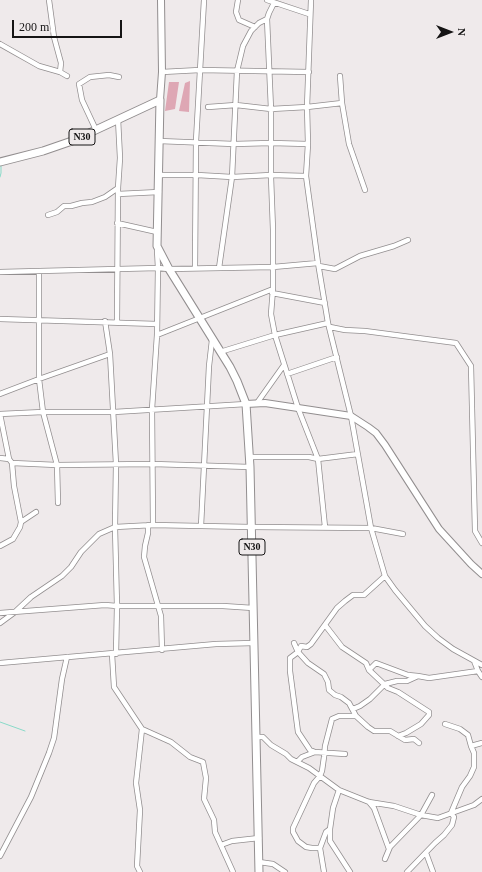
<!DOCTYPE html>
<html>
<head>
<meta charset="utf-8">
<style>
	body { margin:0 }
	#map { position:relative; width:482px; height:872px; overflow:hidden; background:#efeaeb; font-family:"Times New Roman",serif }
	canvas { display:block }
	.north { position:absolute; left:430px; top:12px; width:40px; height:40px; -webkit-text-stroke:3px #efeaeb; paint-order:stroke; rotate:90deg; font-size:11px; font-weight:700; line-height:16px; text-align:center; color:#151414 }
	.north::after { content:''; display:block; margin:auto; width:14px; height:18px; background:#151414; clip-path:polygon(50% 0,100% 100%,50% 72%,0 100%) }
	.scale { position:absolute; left:12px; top:20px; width:110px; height:18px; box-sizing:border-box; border:2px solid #151414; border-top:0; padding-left:5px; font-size:12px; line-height:14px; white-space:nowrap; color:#151414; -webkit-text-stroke:3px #efeaeb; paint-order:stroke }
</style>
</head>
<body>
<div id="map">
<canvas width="482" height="872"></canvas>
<div class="north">N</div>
<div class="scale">200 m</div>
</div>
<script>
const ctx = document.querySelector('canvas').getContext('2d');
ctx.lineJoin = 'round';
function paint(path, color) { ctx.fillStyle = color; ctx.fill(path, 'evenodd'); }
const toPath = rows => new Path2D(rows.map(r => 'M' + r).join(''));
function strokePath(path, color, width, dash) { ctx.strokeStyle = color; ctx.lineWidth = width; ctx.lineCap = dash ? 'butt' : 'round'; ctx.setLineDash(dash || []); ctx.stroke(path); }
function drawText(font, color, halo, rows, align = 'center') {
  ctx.font = font + ' "Times New Roman",serif'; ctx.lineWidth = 3; ctx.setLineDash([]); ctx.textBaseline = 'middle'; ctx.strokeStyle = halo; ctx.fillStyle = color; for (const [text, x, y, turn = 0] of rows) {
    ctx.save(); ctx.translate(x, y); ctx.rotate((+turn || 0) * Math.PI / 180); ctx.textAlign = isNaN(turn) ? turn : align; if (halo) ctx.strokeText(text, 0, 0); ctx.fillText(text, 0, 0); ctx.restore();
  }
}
paint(toPath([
	[190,81,189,112,179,111,185,83],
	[169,82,179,82,175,109,165,111]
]), '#dea7b4');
strokePath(toPath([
	[0,177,1,173,1,166],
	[0,722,25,731]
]), '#89dac8', 1);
const street = toPath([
	[49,0,54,37,61,63,60,72],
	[238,0,236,12,239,20,255,27],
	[267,0,309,14],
	[311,0,307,107,308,144,306,176,318,263,328,323,351,416,371,528,385,576,395,590,425,626,438,638,453,649,482,665],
	[274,3,269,13,267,19,271,109,271,177,273,230,273,289,271,314,275,335,298,408,318,459,325,527],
	[0,44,39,66,60,72,67,76],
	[162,72,200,70,309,72],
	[340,76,342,103,349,144,365,190],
	[208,107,236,105,271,109,307,107,342,103],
	[96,130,82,100,79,84,90,77,109,75,119,77],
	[159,141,234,144,271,143,308,144],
	[159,175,197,175,232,177,271,175,306,176],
	[118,194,159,192],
	[48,215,57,212,64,206,71,206,82,203,92,202,105,197,118,188],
	[117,223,157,232],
	[319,266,335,269,360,256,394,246,408,240],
	[195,268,196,141,204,0],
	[219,268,232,177,237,71,243,46,251,31,259,23,267,19],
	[0,272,158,268,169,269,273,267,318,263],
	[39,272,39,379,43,412,57,465,58,503],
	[272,293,325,303],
	[0,319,157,324],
	[105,321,110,354,116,464,115,527,117,606,116,654],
	[117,322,118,188,120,158,118,119],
	[330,327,345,330,365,331,456,343,471,366,475,531,482,543],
	[157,335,273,289],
	[220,352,275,335,328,323],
	[287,374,337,357],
	[0,394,39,379,110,354],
	[257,403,284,365],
	[0,414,43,412,114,412,246,404],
	[0,414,9,459],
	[250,457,309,457,318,459,358,454],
	[0,458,9,459,12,463,57,465,153,464,250,467],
	[12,463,14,486,21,522,36,512],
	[148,525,148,533,145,546,144,557,161,616,162,650],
	[153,525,152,409,157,335,158,268,157,250],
	[201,526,209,366,212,340],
	[0,546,13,539,20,527,21,522],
	[0,613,105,605,117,606,223,606,253,608],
	[0,623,15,612,31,597,62,576,71,567,81,552,99,534,115,527,153,525,251,527,371,528,403,534],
	[325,625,342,647,366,663,369,670,388,688,398,692,429,712,429,715,421,724,406,733,398,736],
	[294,643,298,652,308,663,324,674,328,682,329,690,335,695,341,697,349,703,356,716,368,727,374,731,390,731,405,740,414,739,419,743],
	[112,654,114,687,142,729,171,742,190,757,203,762,206,778,204,799,214,820,215,832,233,872],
	[474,661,478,671,482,677],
	[0,663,216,644,254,643],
	[369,670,376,663,408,675,418,676],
	[353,709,360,706,370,699,385,684,397,681,407,681,418,676,429,678,478,671],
	[445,724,460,729,468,735,471,746,482,743],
	[256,737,263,737,271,745,286,754,291,759,309,768,339,790,369,802,394,806,421,815,438,818,474,805,482,799],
	[315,752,310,750,298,732,290,671,290,658,298,652,301,646,307,647,311,644,337,608,345,601,353,595,364,595,385,576],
	[297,762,302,757,315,752,345,754],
	[369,802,374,808,389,849],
	[330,829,330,841,350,872],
	[221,845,232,841,259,838],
	[320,848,312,848,306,847,298,841,293,832,293,828,314,783,320,776,322,771,324,757,325,746,332,719,339,716,356,716],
	[426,853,433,872],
	[0,856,31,797,49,753,54,738,62,679,67,657],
	[385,859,390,847,421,815,432,795],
	[259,862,273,864,285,872],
	[140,872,137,866,140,810,136,783,142,729],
	[324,872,320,848,326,832,330,829,333,808,339,790],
	[407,872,435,843,444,835,452,825,454,817,451,813,462,787,470,776,474,767,474,753,471,746]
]);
const secondary = toPath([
	[160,100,162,72,161,0],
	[246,404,265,403,351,416,368,427,376,433,385,445,439,529,471,564,482,574]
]);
const primary = toPath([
	[0,162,43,151,72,141,160,100,157,246,169,269,230,367,237,381,246,404,250,467,259,872]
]);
strokePath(street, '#928e8f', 6);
strokePath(secondary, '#928e8f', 8);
strokePath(primary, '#928e8f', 9);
strokePath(street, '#fff', 4.5);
strokePath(secondary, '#fff', 6);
strokePath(primary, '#fff', 7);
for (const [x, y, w] of [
	[82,137,26],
	[252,547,26]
]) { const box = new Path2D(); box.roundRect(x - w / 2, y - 8, w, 16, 3); ctx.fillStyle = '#efeaeb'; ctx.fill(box); strokePath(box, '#151414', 1); }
drawText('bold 10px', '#151414', null, [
	["N30",82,137],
	["N30",252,547]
]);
</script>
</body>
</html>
